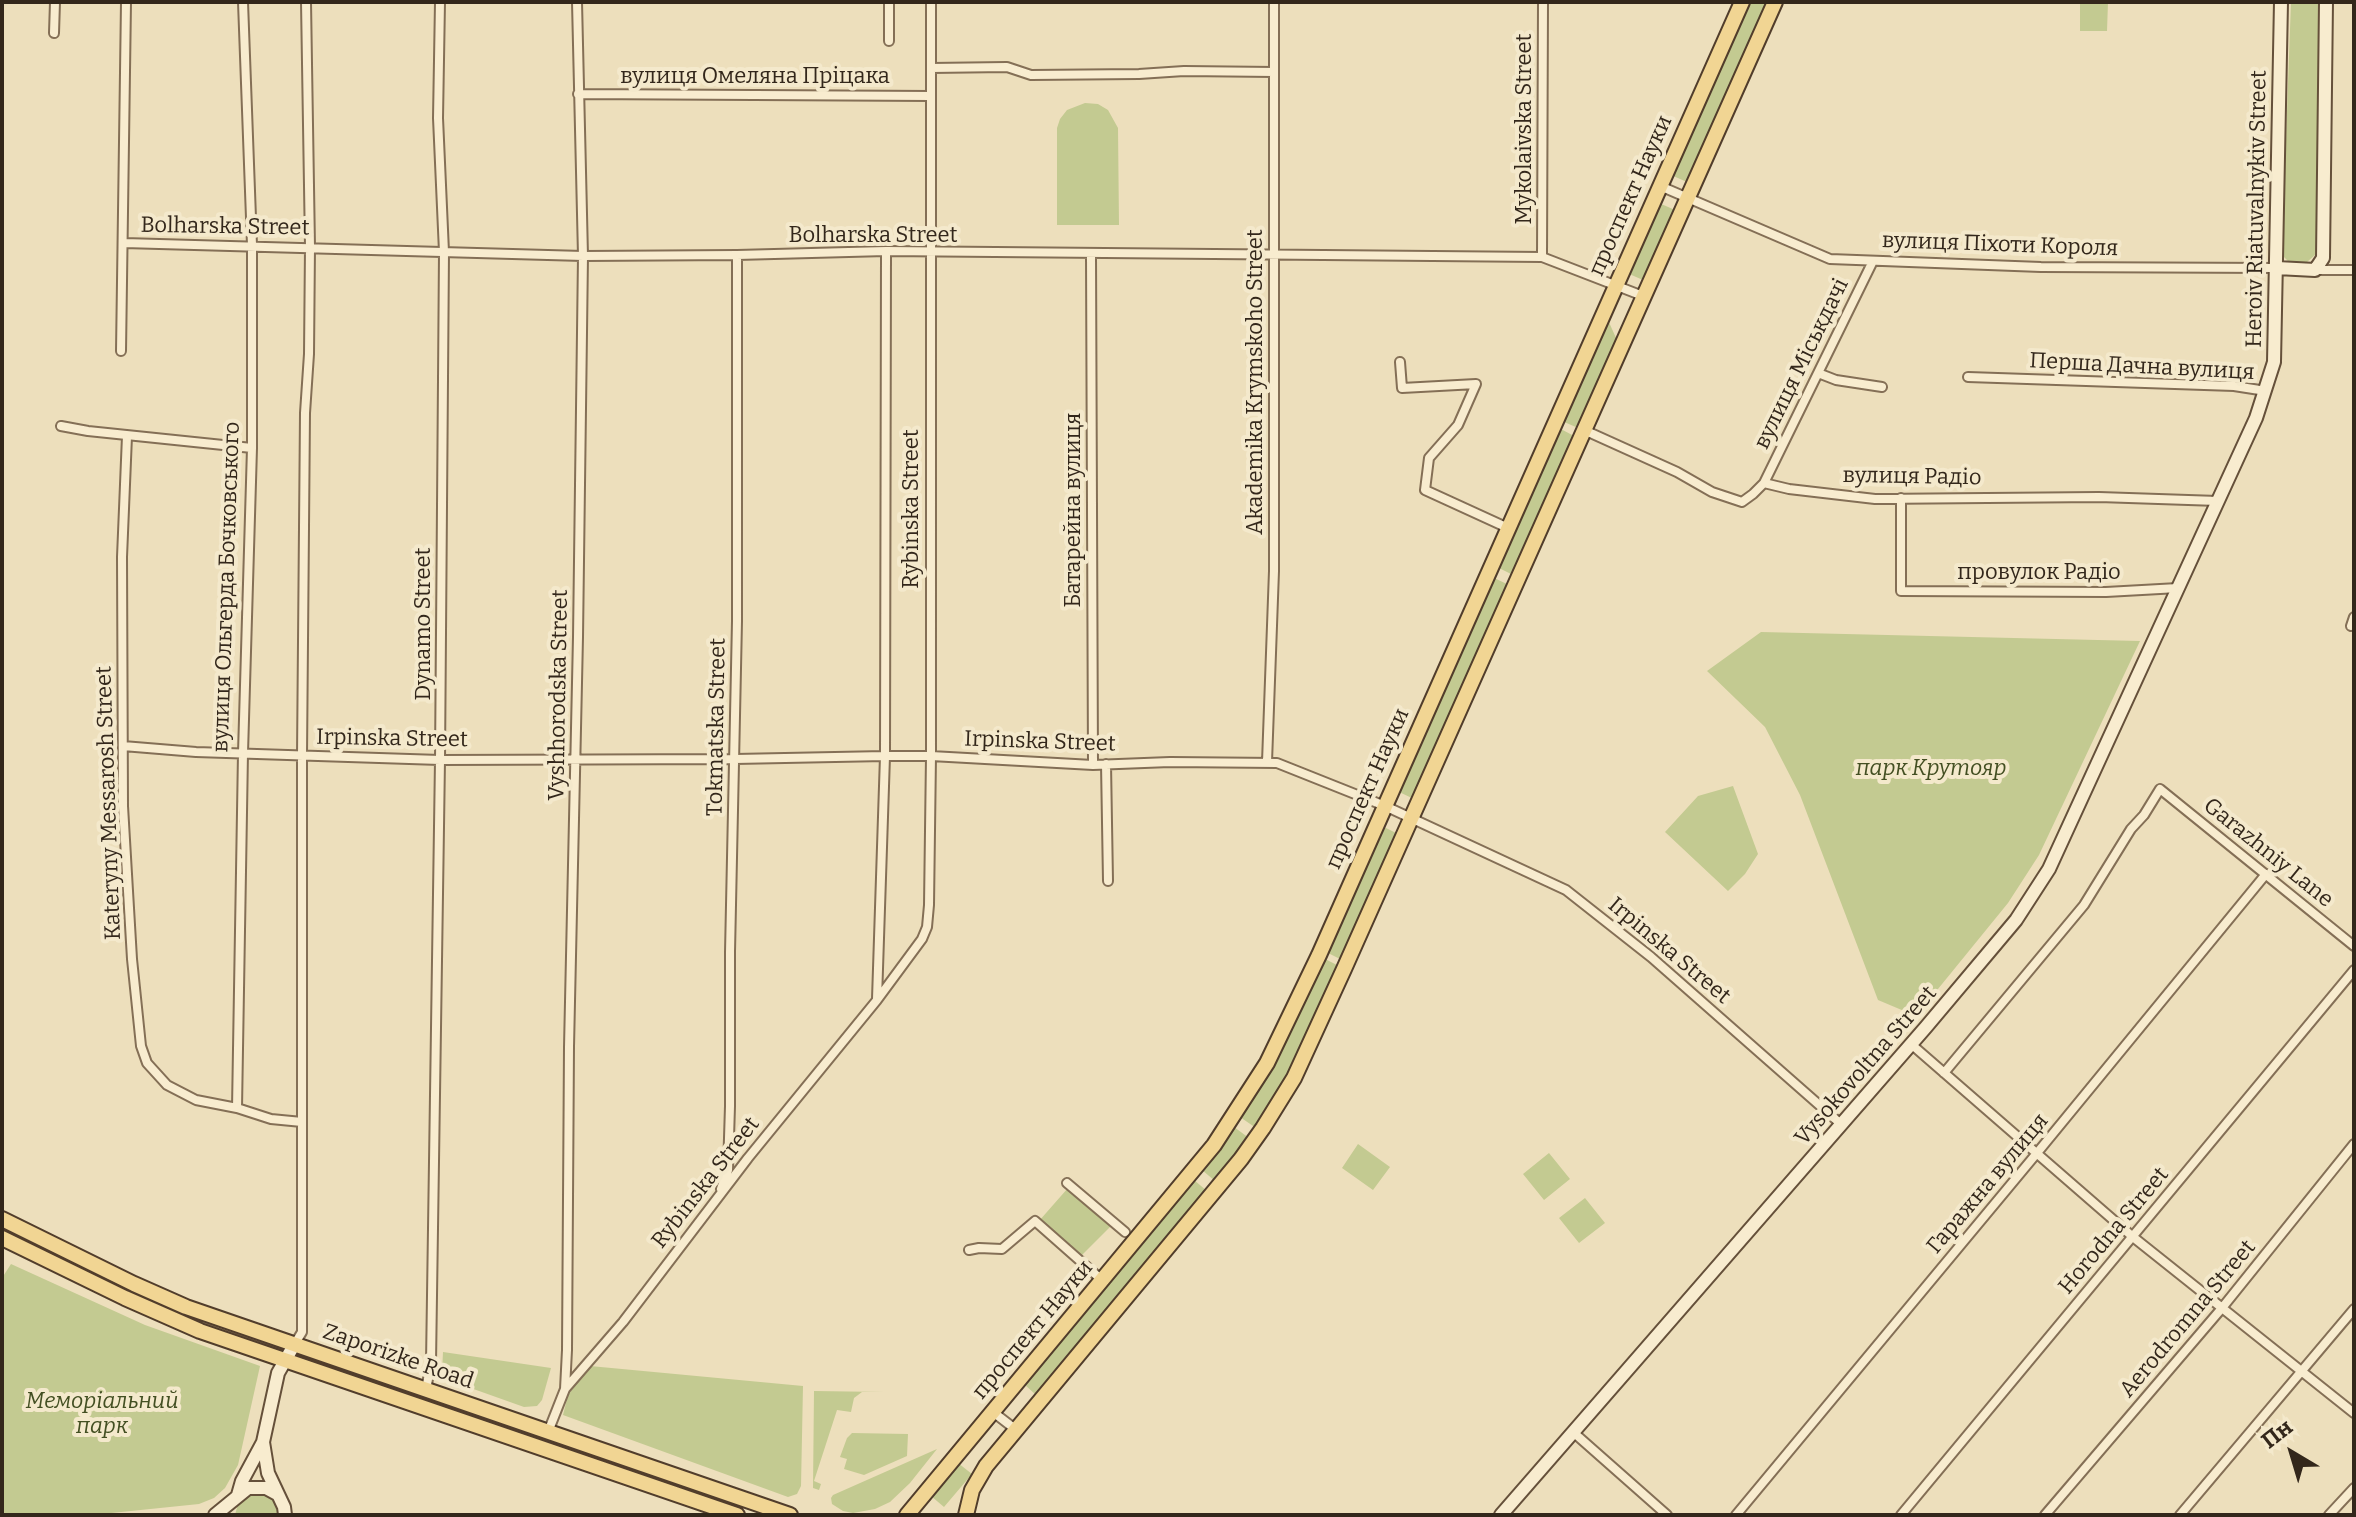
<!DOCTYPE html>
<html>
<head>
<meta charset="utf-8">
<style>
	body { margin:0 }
	#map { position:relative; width:2356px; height:1517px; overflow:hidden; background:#eddfbc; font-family:Bitter,serif }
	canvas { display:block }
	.frame { position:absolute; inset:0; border:4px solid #33271b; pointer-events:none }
	.north { position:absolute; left:2252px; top:1413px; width:80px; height:80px; -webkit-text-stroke:6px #f4e9cc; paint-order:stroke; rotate:322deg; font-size:22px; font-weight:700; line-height:32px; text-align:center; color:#33271b }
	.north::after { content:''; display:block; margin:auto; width:28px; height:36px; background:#33271b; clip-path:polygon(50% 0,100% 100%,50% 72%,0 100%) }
</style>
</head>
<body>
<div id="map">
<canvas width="2356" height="1517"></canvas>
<div class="frame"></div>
<div class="north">Пн</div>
</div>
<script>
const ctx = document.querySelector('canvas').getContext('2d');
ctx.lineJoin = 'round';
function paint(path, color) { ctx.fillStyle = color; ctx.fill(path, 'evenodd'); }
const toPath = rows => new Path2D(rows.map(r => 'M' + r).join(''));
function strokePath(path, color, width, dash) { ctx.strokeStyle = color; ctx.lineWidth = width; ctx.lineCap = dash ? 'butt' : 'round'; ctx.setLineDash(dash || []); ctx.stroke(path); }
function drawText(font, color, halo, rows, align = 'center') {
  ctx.font = font + ' Bitter,serif'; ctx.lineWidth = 8; ctx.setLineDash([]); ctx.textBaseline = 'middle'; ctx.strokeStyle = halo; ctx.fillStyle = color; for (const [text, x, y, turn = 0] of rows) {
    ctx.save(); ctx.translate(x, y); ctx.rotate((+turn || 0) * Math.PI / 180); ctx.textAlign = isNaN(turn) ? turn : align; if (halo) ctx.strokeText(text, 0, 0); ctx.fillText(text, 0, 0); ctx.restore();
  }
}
paint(toPath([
	[1748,2,1767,2,1687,182,1671,175],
	[2080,2,2108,2,2107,31,2080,31],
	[2291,2,2320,2,2318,242,2315,255,2307,262,2300,263,2288,261,2283,256,2282,249],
	[1085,103,1098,104,1108,110,1118,128,1119,225,1057,225,1057,128,1060,119,1067,110],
	[1659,203,1675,210,1643,280,1627,273],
	[1607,318,1617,340,1578,428,1562,421],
	[1559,428,1574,436,1513,575,1497,567],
	[1492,577,1509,585,1414,799,1397,791],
	[1761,632,2140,641,2039,855,2008,903,1916,1016,1878,1000,1800,795,1765,727,1707,671],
	[1733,786,1758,854,1745,874,1728,891,1665,832,1698,796],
	[1382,826,1398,834,1342,960,1326,952],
	[1323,958,1339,966,1289,1075,1256,1128,1240,1117],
	[1234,1127,1249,1138,1215,1181,1202,1170],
	[1358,1144,1390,1167,1373,1190,1342,1168],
	[1549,1153,1570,1179,1544,1200,1523,1174],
	[1194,1180,1207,1191,1036,1395,1024,1384],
	[1068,1188,1112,1225,1080,1257,1039,1221],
	[1585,1198,1605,1223,1579,1243,1559,1218],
	[11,1264,145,1325,260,1366,238,1465,225,1488,214,1498,199,1504,92,1515,2,1515,2,1278],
	[443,1352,551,1368,542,1400,537,1406,524,1407,451,1381,445,1378,442,1373],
	[590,1366,803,1386,801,1486,797,1494,788,1497,563,1415,568,1395],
	[814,1391,884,1392,862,1392,854,1398,851,1412,837,1410,814,1481,821,1484,819,1490,813,1488],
	[852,1433,908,1434,907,1456,864,1475,844,1469,847,1459,840,1457,847,1438],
	[937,1449,910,1483,890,1502,875,1509,853,1513,843,1511,832,1504,831,1498,833,1495],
	[958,1463,972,1474,944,1507,931,1496],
	[252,1492,267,1493,278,1502,281,1515,235,1515,239,1500]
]), '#c3ca91');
const minor = toPath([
	[243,2,252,245,252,448,243,753,237,1108,271,1119,302,1122],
	[54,33,55,2],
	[889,41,889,2],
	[931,68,1007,67,1031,75,1139,74,1184,71,1274,72],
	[578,94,931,96],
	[1660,186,1830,259,2041,267,2277,268],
	[124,243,583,256,737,255,886,251,1542,257,1643,296],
	[1091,254,1093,765],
	[1542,257,1543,2],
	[2315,270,2354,270],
	[121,351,126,2],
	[1400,362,1402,388,1476,384,1458,425,1429,458,1425,490,1508,528],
	[1818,373,1836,380,1882,387],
	[1968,377,2234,386,2266,391],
	[61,426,88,431,252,448],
	[1584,430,1677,472,1712,492,1742,502,1753,494,1764,483,1789,489,1875,499,2099,497,2218,501],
	[127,436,122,557,123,806,132,959,141,1046,147,1063,167,1085,196,1100,237,1108],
	[1764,483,1873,261],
	[1901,498,1901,591,2106,592,2178,588],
	[2351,626,2354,617],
	[123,746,196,752,440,760,735,759,885,756,931,756,1093,765,1170,762,1277,763,1385,806,1566,890,1651,957,1842,1125],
	[1267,762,1274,571,1274,2],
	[1106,764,1108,881],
	[877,999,885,756,886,251],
	[1911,1044,2133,1237,2354,1413],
	[1944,1073,2084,905,2131,829,2144,815,2160,789,2354,946],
	[1067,1183,1125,1232],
	[721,1189,728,1170,730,1106,730,952,737,621,737,255],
	[969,1250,979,1248,1002,1249,1035,1221,1103,1281],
	[294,1345,302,1332,302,755,305,413,309,354,310,247,306,2],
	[565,1389,623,1322,748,1158,877,1000,922,939,927,927,929,905,931,756,931,2],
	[426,1390,431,1362,440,760,444,252,438,118,440,2],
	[993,1412,1015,1429],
	[548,1432,565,1389,567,1350,569,1047,578,637,583,256,577,2],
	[1573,1432,1667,1515],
	[1736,1515,2037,1153,2266,874],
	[1901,1515,2354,970],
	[2045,1515,2222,1308,2354,1144],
	[2180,1515,2354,1309],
	[2329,1515,2354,1488]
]);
const secondary = toPath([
	[2277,268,2315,270,2323,258,2326,2],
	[263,1442,268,1473,284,1507,285,1515],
	[238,1495,242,1481,263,1442,278,1373,294,1345],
	[215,1515,248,1488,266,1488,277,1494],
	[1501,1515,1926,1027,2016,920,2049,869,2256,418,2274,362,2281,2]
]);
const primary = toPath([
	[2,1219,134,1284,186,1307,790,1515],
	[2,1238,125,1298,200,1331,737,1515],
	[907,1515,1214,1145,1267,1063,1319,955,1742,2],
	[966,1515,972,1490,986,1466,1241,1159,1263,1128,1294,1078,1344,969,1775,2]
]);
strokePath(minor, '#846f56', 12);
strokePath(secondary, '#65503a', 16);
strokePath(primary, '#513d2b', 18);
strokePath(minor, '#f8eccf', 8);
strokePath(secondary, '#f8eccf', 12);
strokePath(primary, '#f1d593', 14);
drawText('22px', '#33271b', '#f4e9cc', [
	["вулиця Омеляна Пріцака",755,77],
	["Mykolaivska Street",1525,129,-90],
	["проспект Науки",1631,196,-66],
	["Heroiv Riatuvalnykiv Street",2257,209,-89],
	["Bolharska Street",225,227,1],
	["Bolharska Street",873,236],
	["вулиця Піхоти Короля",2000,245,2],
	["вулиця Міськдачі",1802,364,-64],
	["Перша Дачна вулиця",2142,367,3],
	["Akademika Krymskoho Street",1256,382,-90],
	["вулиця Радіо",1912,477,1],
	["Rybinska Street",912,509,-90],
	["Батарейна вулиця",1074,510,-90],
	["провулок Радіо",2039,573],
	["вулиця Ольгерда Бочковського",227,587,-88],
	["Dynamo Street",424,624,-90],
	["Vyshhorodska Street",559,695,-89],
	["Tokmatska Street",717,727,-89],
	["Irpinska Street",392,739,1],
	["Irpinska Street",1040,742,2],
	["проспект Науки",1368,789,-66],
	["Kateryny Messarosh Street",109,803,-92],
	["Garazhniy Lane",2268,853,39],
	["Irpinska Street",1669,951,40],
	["Vysokovoltna Street",1866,1066,-49],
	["Rybinska Street",706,1183,-52],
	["Гаражна вулиця",1988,1184,-50],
	["Horodna Street",2114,1231,-50],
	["Aerodromna Street",2188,1319,-50],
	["проспект Науки",1033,1330,-50],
	["Zaporizke Road",398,1357,19]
]);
drawText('italic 22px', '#434f22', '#f4e9cc', [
	["парк Крутояр",1931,769],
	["Меморіальний",102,1402],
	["парк",102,1427]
]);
</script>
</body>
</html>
